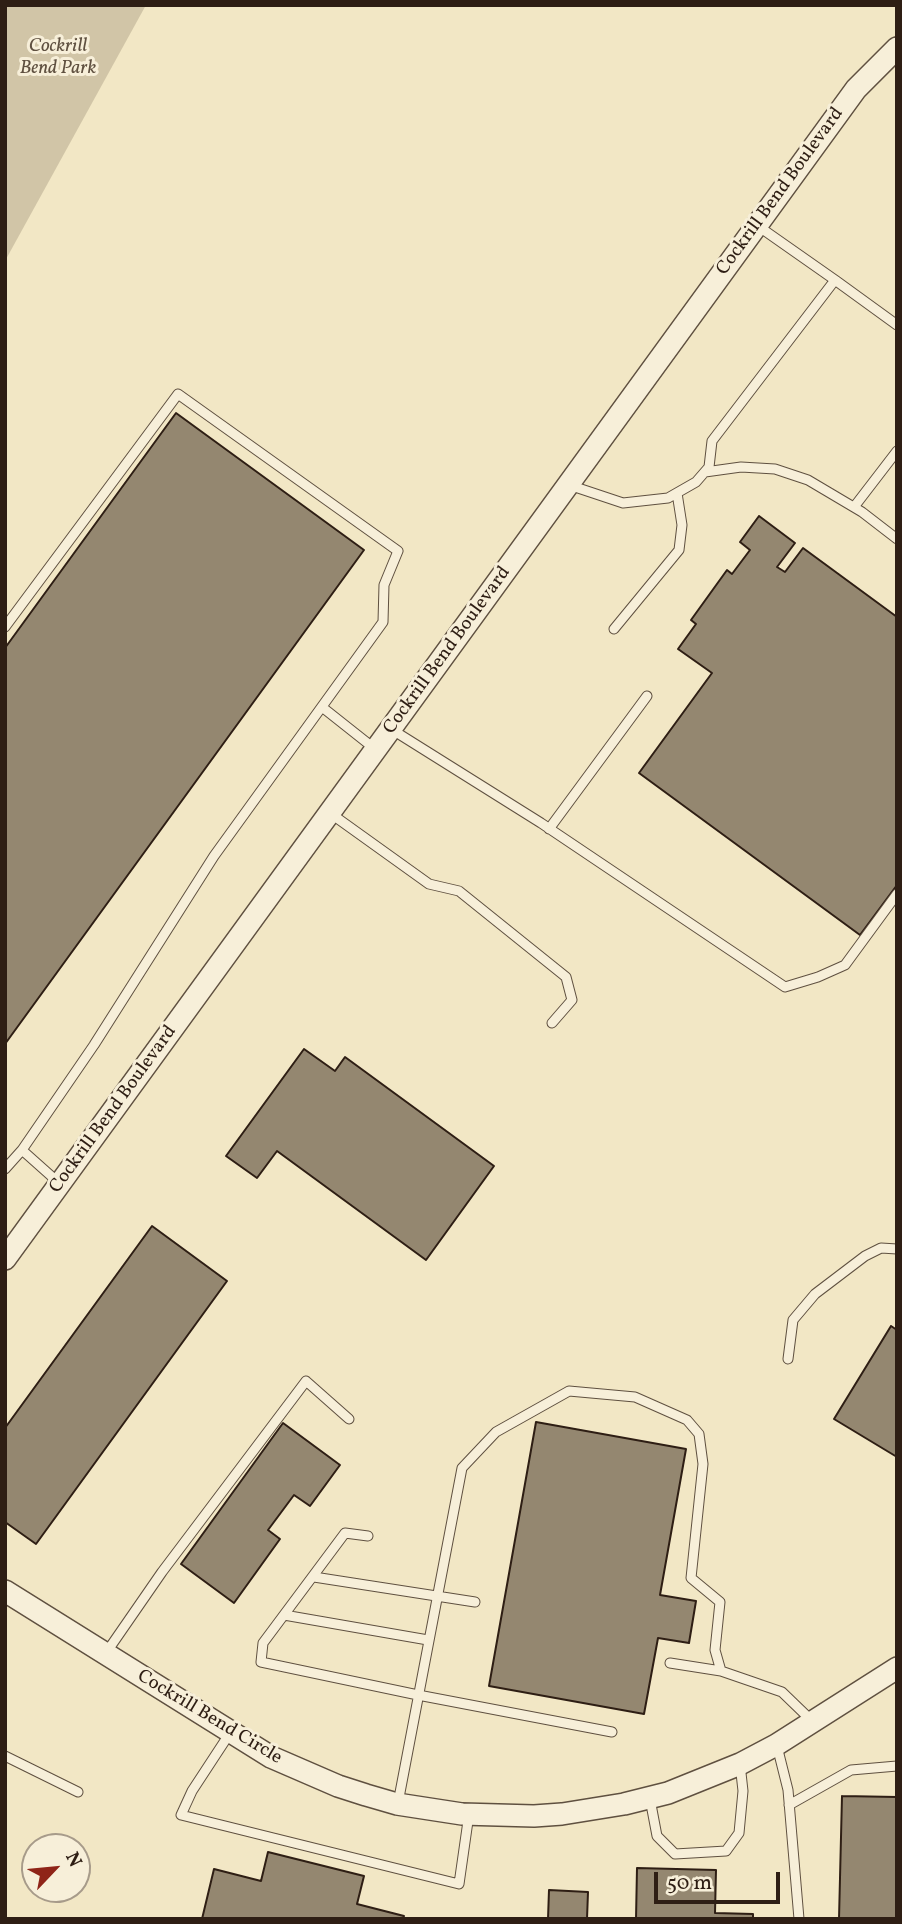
<!DOCTYPE html>
<html>
<head>
<meta charset="utf-8">
<style>
	body { margin:0 }
	#map { position:relative; width:902px; height:1924px; overflow:hidden; background:#f2e7c5; font-family:Vollkorn,serif }
	canvas { display:block }
	.frame { position:absolute; inset:0; border:7px solid #2e1e14; pointer-events:none }
	.north { position:absolute; left:21px; top:1833px; width:70px; height:70px; box-sizing:border-box; background:#f7efd9; border:2px solid #a79b8a; border-radius:50%; rotate:64deg; font-size:19px; font-weight:700; line-height:28px; text-align:center; color:#2e1e14 }
	.north::after { content:''; display:block; margin:auto; width:24px; height:32px; background:#8f2418; clip-path:polygon(50% 0,100% 100%,50% 72%,0 100%) }
	.scale { position:absolute; left:654px; top:1872px; width:126px; height:32px; box-sizing:border-box; border:4px solid #2e1e14; border-top:0; padding-left:9px; font-size:21px; line-height:24px; white-space:nowrap; color:#2e1e14; -webkit-text-stroke:5px #f7efd9; paint-order:stroke }
</style>
</head>
<body>
<div id="map">
<canvas width="902" height="1924"></canvas>
<div class="frame"></div>
<div class="north">N</div>
<div class="scale">50 m</div>
</div>
<script>
const ctx = document.querySelector('canvas').getContext('2d');
ctx.lineJoin = 'round';
function paint(path, color) { ctx.fillStyle = color; ctx.fill(path, 'evenodd'); }
const toPath = rows => new Path2D(rows.map(r => 'M' + r).join(''));
function strokePath(path, color, width, dash) { ctx.strokeStyle = color; ctx.lineWidth = width; ctx.lineCap = dash ? 'butt' : 'round'; ctx.setLineDash(dash || []); ctx.stroke(path); }
function drawText(font, color, halo, rows, align = 'center') {
  ctx.font = font + ' Vollkorn,serif'; ctx.lineWidth = 6; ctx.setLineDash([]); ctx.textBaseline = 'middle'; ctx.strokeStyle = halo; ctx.fillStyle = color; for (const [text, x, y, turn = 0] of rows) {
    ctx.save(); ctx.translate(x, y); ctx.rotate((+turn || 0) * Math.PI / 180); ctx.textAlign = isNaN(turn) ? turn : align; if (halo) ctx.strokeText(text, 0, 0); ctx.fillText(text, 0, 0); ctx.restore();
  }
}
paint(toPath([
	[5,5,146,5,5,261]
]), '#d1c5a7');
const building = toPath([
	[176,413,364,550,5,1044,5,648,176,413],
	[759,516,795,543,777,567,785,572,803,548,897,617,897,885,860,935,639,773,712,673,678,649,696,624,691,620,727,570,732,574,750,550,740,542,759,516],
	[304,1049,335,1071,345,1057,494,1166,426,1260,277,1151,257,1178,226,1156,304,1049],
	[152,1226,227,1281,36,1544,5,1522,5,1428,152,1226],
	[891,1326,897,1330,897,1457,834,1419,891,1326],
	[536,1422,686,1449,660,1595,696,1601,689,1643,658,1638,644,1714,489,1686,536,1422],
	[283,1423,340,1465,310,1506,294,1495,268,1530,280,1539,234,1603,181,1564,283,1423],
	[842,1796,897,1797,897,1919,839,1919,842,1796],
	[268,1852,364,1876,357,1904,404,1916,403,1919,202,1919,214,1869,261,1881,268,1852],
	[637,1868,716,1870,715,1913,753,1914,753,1919,636,1919,637,1868],
	[549,1890,588,1892,587,1919,548,1919,549,1890]
]);
paint(building, '#948770');
strokePath(building, '#2e1e14', 2);
const service = toPath([
	[835,280,897,325],
	[705,472,741,467,775,469,808,480,862,512,897,539],
	[569,485,623,503,668,498,696,482,709,467,712,441,835,280,758,226],
	[854,507,897,451],
	[5,627,178,394,398,551,384,585,383,622,214,856,94,1045,22,1150,5,1169],
	[614,629,679,550,682,525,677,493],
	[322,707,375,749],
	[391,729,541,823,785,987,818,977,845,965,897,894],
	[330,813,429,884,459,891,566,977,572,1000,552,1023],
	[549,829,647,696],
	[22,1150,59,1183],
	[788,1359,793,1320,815,1294,865,1256,881,1248,897,1249],
	[368,1536,345,1533,263,1643,261,1662,418,1695,612,1732],
	[314,1577,475,1602],
	[284,1615,428,1640],
	[106,1653,162,1572,306,1381,349,1419],
	[670,1663,721,1671],
	[230,1733,192,1791,181,1815,459,1884,469,1814],
	[777,1746,788,1790,799,1919],
	[5,1756,78,1792],
	[650,1799,657,1836,675,1854,726,1851,739,1833,743,1791,740,1764],
	[398,1803,462,1468,496,1432,569,1391,635,1397,687,1420,699,1434,703,1464,691,1578,720,1602,715,1650,721,1671,782,1692,812,1721],
	[789,1805,851,1770,897,1766]
]);
const tertiary = toPath([
	[5,1259,856,89,897,48],
	[5,1591,271,1757,338,1786,366,1795,397,1804,462,1814,534,1816,562,1814,624,1804,668,1793,740,1764,776,1745,897,1668]
]);
strokePath(service, '#5f5040', 11);
strokePath(tertiary, '#5f5040', 24);
strokePath(service, '#f7efd9', 9);
strokePath(tertiary, '#f7efd9', 21);
drawText('italic 19px', '#5f5040', '#f7efd9', [
	["Cockrill",58,48],
	["Bend Park",58,70]
]);
drawText('19px', '#2e1e14', '#f7efd9', [
	["Cockrill Bend Boulevard",781,192,-54],
	["Cockrill Bend Boulevard",448,651,-54],
	["Cockrill Bend Boulevard",114,1110,-54],
	["Cockrill Bend Circle",209,1718,31]
]);
</script>
</body>
</html>
